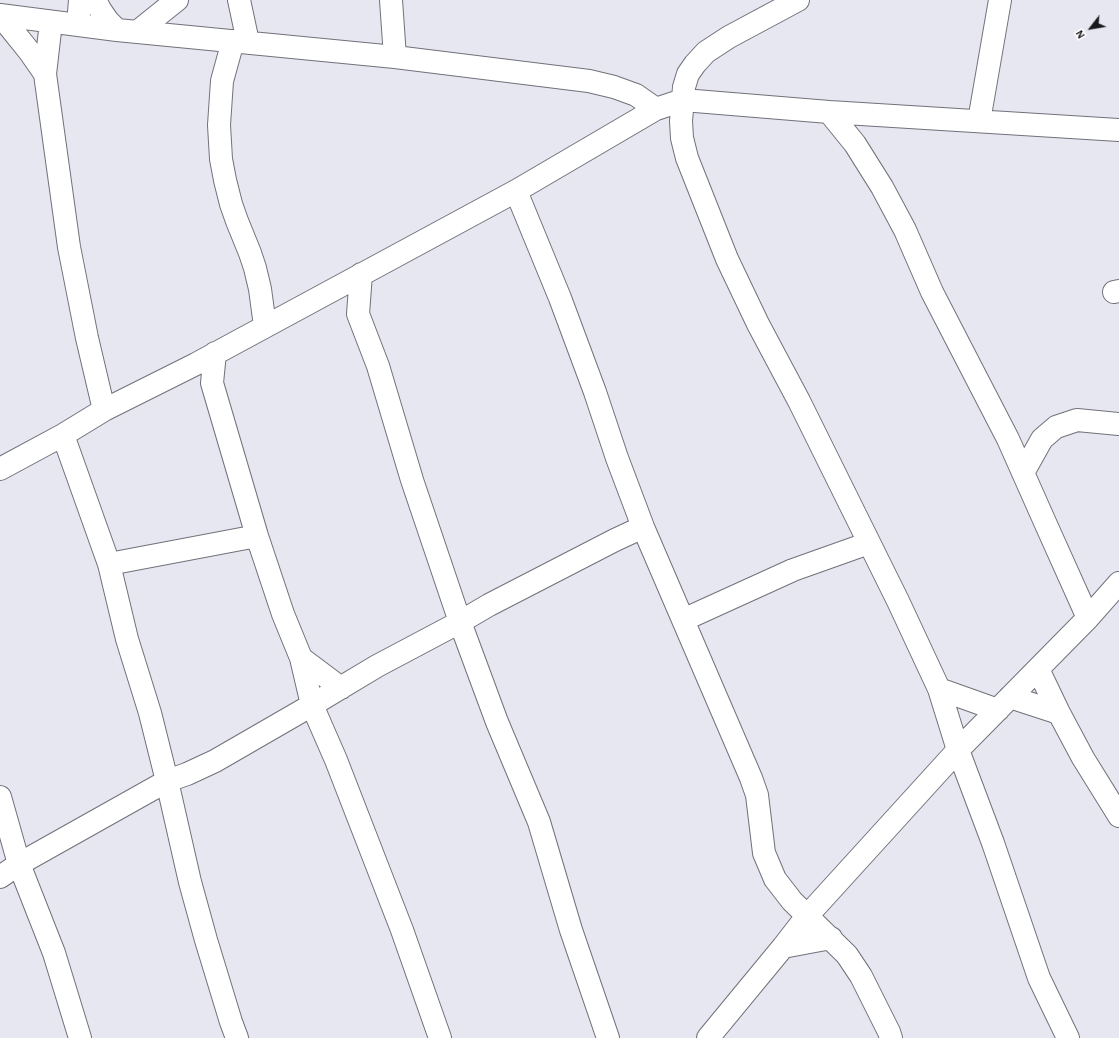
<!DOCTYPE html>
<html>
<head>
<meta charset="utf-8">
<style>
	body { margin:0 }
	#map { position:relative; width:1119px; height:1038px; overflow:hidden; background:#e7e7f2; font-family:"Alegreya Sans",sans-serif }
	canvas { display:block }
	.north { position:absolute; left:1071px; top:8px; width:40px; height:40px; -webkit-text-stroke:3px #fff; paint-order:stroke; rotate:239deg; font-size:11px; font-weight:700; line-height:16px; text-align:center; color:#18181c }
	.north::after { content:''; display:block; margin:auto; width:14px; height:18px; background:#18181c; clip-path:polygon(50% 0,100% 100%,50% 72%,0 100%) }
</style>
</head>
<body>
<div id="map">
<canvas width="1119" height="1038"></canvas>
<div class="north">N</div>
</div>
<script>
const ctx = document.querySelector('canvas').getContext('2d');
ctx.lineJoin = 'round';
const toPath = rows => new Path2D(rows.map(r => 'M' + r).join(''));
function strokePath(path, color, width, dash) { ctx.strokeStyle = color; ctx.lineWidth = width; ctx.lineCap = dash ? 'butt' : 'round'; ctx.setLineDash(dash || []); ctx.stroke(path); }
const minor = toPath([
	[95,0,101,11,108,21,117,30],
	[239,0,248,42],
	[391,0,395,57],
	[798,0,729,37,706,52,695,64,688,74,684,87,681,121,682,138,687,158,727,259,758,324,799,401,898,601,939,689,958,750,993,843,1039,978,1068,1038],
	[0,15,117,30,395,57,589,81,614,87,636,95,656,109],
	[0,15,29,51,45,74],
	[51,22,45,74,69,247,87,338,104,410],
	[78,25,80,0],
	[137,32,177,0],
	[233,41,222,81,219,125,221,159,225,180,231,204,237,221,250,253,255,268,260,289,265,326],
	[829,112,855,144,882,187,905,230,932,292,1008,439,1048,529,1088,618],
	[979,121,1000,0],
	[516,191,560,298,595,392,617,458,643,527,751,778,757,795,764,853,775,879,792,901,847,955,861,976,889,1032,891,1038],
	[361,274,358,314,378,366,412,480,460,622,497,722,539,822,571,930,608,1038],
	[1114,292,1119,291],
	[215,353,212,383,257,536,283,614,301,658,312,705,336,760,402,930,440,1038],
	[63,435,109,564,127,639,150,713,167,781,190,882,206,940,231,1022,237,1038],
	[0,469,63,435,104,410,196,364,516,191,656,109,683,100,829,112,1119,130],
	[1023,473,1042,439,1056,427,1077,420,1119,424],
	[109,564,257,536],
	[683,620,793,570,869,543],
	[301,658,341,688],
	[1038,669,1059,713,1083,758,1119,816],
	[939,689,998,710],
	[1010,697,1059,713],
	[0,797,19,864,54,953,80,1038],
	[0,877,19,864,167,781,187,774,215,761,312,705,377,666,460,622,489,605,615,540,643,527],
	[783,947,831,938],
	[708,1038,783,947,807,916,958,750,1088,618,1119,583]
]);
strokePath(minor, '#71717a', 24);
strokePath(minor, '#fff', 22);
</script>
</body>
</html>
